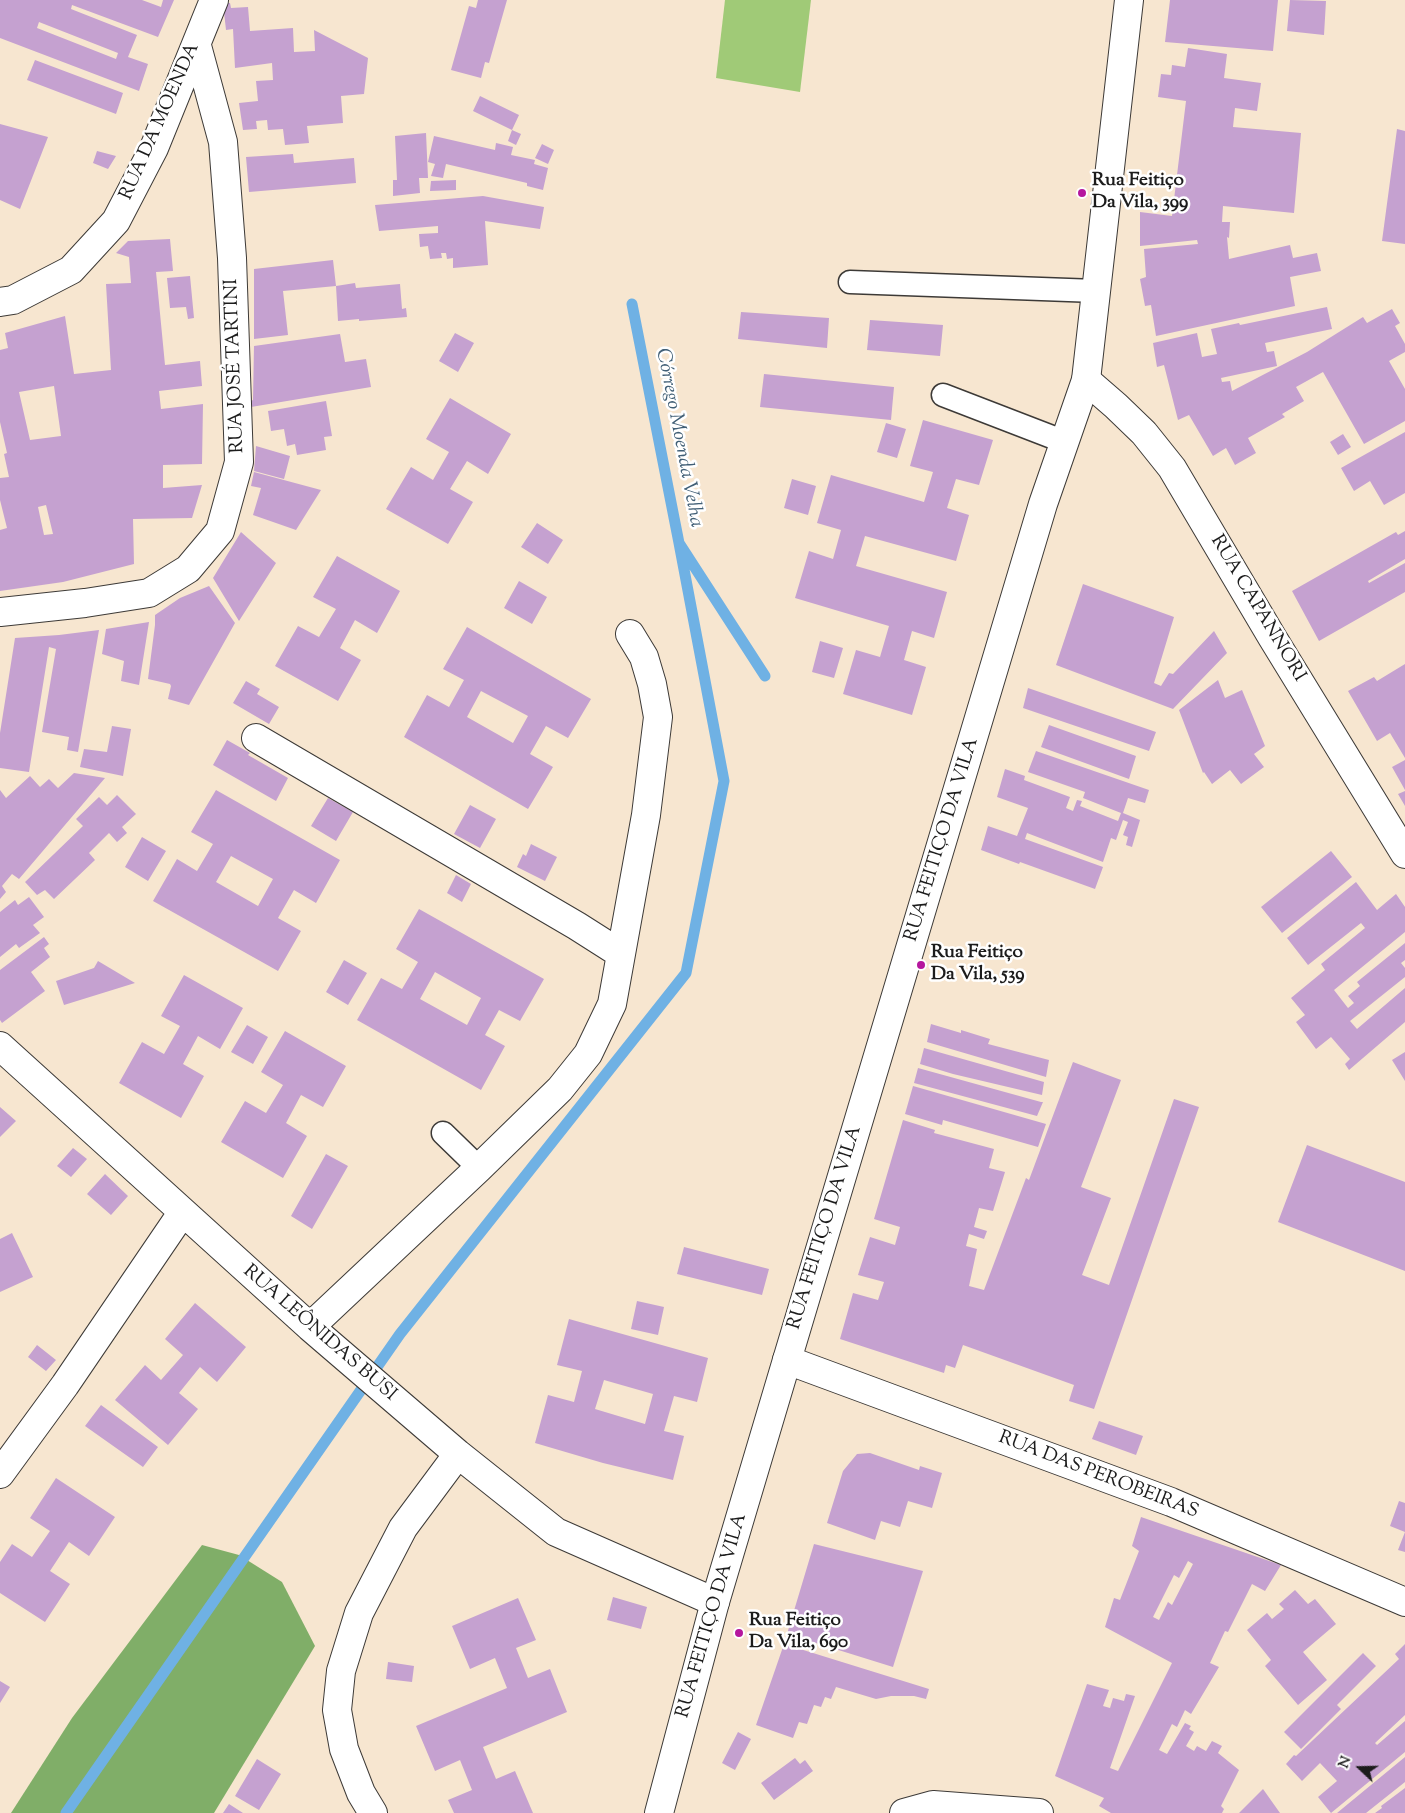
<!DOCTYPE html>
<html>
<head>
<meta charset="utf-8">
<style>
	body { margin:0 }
	#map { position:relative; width:1405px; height:1813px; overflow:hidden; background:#f7e6d0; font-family:"Sorts Mill Goudy",serif }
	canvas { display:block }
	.north { position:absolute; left:1335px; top:1743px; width:50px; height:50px; -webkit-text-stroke:4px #fff; paint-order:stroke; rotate:291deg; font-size:14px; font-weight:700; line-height:20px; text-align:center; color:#1c1c1c }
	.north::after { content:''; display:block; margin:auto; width:18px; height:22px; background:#1c1c1c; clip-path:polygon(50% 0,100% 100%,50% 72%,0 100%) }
</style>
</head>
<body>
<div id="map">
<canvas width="1405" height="1813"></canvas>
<div class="north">N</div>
</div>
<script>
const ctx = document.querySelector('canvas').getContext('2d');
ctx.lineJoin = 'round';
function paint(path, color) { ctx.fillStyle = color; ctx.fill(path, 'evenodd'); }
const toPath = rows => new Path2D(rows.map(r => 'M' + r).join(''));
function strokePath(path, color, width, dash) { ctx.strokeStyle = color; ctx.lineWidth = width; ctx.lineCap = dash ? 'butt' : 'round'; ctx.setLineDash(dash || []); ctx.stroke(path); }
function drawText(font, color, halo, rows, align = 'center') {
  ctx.font = font + ' "Sorts Mill Goudy",serif'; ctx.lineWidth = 5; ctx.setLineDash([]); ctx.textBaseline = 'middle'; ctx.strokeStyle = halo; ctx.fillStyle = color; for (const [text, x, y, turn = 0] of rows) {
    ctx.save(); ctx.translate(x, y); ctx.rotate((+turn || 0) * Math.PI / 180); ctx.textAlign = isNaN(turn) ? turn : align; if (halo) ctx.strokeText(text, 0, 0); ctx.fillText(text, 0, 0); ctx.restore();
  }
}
paint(toPath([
	[725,0,811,0,800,92,716,78]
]), '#a0ca77');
paint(toPath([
	[202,1545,239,1555,282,1582,315,1646,214,1813,11,1813,72,1718]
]), '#80ae68');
strokePath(toPath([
	[632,304,679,543,765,676],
	[66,1813,400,1334,686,973,724,781,679,543]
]), '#6fb1e4', 11);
paint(toPath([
	[0,0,142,0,161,7,163,0,174,0,158,37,72,5,71,9,137,35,128,57,148,64,139,91,0,38],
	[39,22,118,53,116,59,37,28],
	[478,0,507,0,489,63,485,62,481,78,451,70,469,6,476,8],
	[1170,0,1278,0,1273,51,1165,42],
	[1290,0,1326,1,1324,35,1287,31],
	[223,3,230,3,231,8,248,7,250,31,293,28,294,52,315,51,314,30,368,58,364,94,341,96,343,123,307,126,309,143,285,145,283,129,268,130,267,120,256,121,257,129,243,130,239,103,258,101,256,81,273,80,272,63,235,68,233,29,226,30],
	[1188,48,1227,54,1224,78,1261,83,1257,111,1235,108,1233,127,1301,133,1294,213,1223,206,1222,222,1230,222,1229,238,1227,237,1229,259,1290,245,1293,258,1317,253,1321,271,1290,277,1295,306,1156,336,1151,305,1145,306,1140,279,1146,277,1144,249,1198,244,1197,240,1140,246,1140,212,1172,216,1186,101,1158,97,1161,74,1171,75,1172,65,1185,67],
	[35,60,123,93,116,114,27,80],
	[480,96,519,115,512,130,473,111],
	[0,124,48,137,20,209,0,200],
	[1397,129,1405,131,1405,244,1382,241],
	[512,130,521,134,516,145,508,141],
	[426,133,428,178,419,178,420,193,393,196,393,180,397,180,395,136],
	[434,136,495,150,496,143,513,147,511,155,535,160,534,164,548,168,543,190,527,186,527,183,446,164,443,178,431,176,435,164,428,162],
	[542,144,554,150,548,164,535,158],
	[97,151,116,156,108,169,93,163],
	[293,154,294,163,354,158,356,183,249,192,246,157],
	[456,180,456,190,430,191,431,181],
	[483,196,544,207,540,229,485,221,488,265,453,268,453,258,447,259,446,253,441,253,442,258,430,259,428,246,420,247,419,234,438,233,438,226,379,231,375,205],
	[170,239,173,271,156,272,165,365,200,361,202,386,159,391,161,409,203,404,202,464,163,465,163,488,202,485,192,518,133,519,134,564,63,582,0,591,0,530,7,528,0,500,0,478,9,477,4,454,7,453,0,422,0,350,8,348,5,333,65,316,74,374,111,370,106,284,131,283,129,257,116,253,128,241],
	[54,386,61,436,30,440,19,392],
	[46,505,53,534,44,535,38,507],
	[333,260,336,286,355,283,356,288,400,284,402,309,406,308,407,317,359,321,359,319,338,321,336,286,283,291,288,335,254,339,254,269],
	[190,276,194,318,188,319,186,307,170,308,167,278],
	[1327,307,1332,329,1265,343,1267,352,1274,351,1277,366,1221,378,1222,382,1230,381,1232,391,1307,352,1363,317,1367,323,1392,309,1400,323,1395,326,1405,344,1405,352,1389,361,1405,389,1405,421,1364,444,1323,372,1296,387,1304,401,1282,414,1285,417,1248,438,1256,453,1235,465,1226,448,1213,456,1189,415,1178,420,1164,365,1157,367,1153,343,1197,333,1202,357,1217,354,1211,329,1239,323,1240,325],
	[741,312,829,318,827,348,738,339],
	[870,320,943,325,940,356,867,350],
	[455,333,474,343,458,372,439,361],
	[340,334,345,362,366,359,371,387,251,407,251,401,253,400,254,346],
	[764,374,894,387,891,420,760,407],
	[450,398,511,434,488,474,467,461,450,489,473,502,448,544,386,509,411,467,433,480,449,452,426,439],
	[326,401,332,436,324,437,326,450,297,455,295,444,287,446,284,429,271,431,268,411],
	[923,420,993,440,979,485,956,479,947,508,969,515,956,561,865,536,856,566,947,592,934,638,912,631,904,660,926,667,912,715,843,694,856,650,880,657,889,626,795,598,809,551,833,559,841,530,817,523,831,475,924,502,933,472,910,466],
	[886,423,906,429,897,458,877,452],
	[1405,432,1405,493,1384,505,1370,481,1354,491,1341,468],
	[1343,434,1351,447,1338,455,1330,442],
	[256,446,290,456,284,479,254,471],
	[254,472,321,490,296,530,253,515,261,488,251,486],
	[792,479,816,486,808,515,784,508],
	[537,523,563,540,548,564,521,547],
	[1405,531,1405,559,1368,581,1369,583,1405,563,1405,592,1319,641,1292,591,1396,532,1398,535],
	[241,532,276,563,239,621,213,578],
	[337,556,400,591,377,633,355,620,340,648,361,660,338,701,275,666,298,626,319,637,336,609,313,597],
	[519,581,547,597,532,624,504,608],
	[1083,584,1174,617,1154,683,1161,686,1169,673,1173,674,1214,631,1227,653,1173,709,1056,665],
	[209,586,235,623,189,705,168,699,171,686,170,684,148,679,155,625,155,615,180,598],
	[149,622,139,685,121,681,124,661,102,654,106,629],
	[467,627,591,699,568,738,546,726,530,754,553,767,528,809,404,737,427,695,449,707,464,680,443,669],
	[481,691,528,716,513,743,467,717],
	[99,630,78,752,67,750,69,737,42,732,56,649,49,647,29,772,0,768,0,733,15,638,59,635],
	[820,641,843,648,834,678,812,672],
	[1405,664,1405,758,1390,733,1377,741,1348,691,1374,677,1377,681],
	[1218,680,1225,698,1242,690,1265,746,1254,754,1264,767,1241,784,1230,770,1212,784,1204,772,1203,773,1179,710],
	[246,681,260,689,257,694,279,707,269,724,233,703],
	[1028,688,1156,732,1149,751,1023,708],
	[1049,725,1136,756,1129,779,1041,747],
	[112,726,131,729,123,776,80,767,84,749,107,752],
	[227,740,250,753,248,755,288,778,276,801,213,765],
	[1036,751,1149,790,1145,803,1128,798,1123,813,1140,820,1132,847,1126,845,1128,837,1123,835,1128,822,1123,820,1116,840,1111,838,1103,862,1027,833,1025,839,1103,867,1095,889,1020,862,1019,864,981,850,988,826,1017,836,1028,808,997,797,1005,769,1025,776,1024,780,1070,797,1066,808,1073,811,1077,800,1082,801,1080,806,1118,821,1121,813,1083,798,1085,792,1028,772],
	[1405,760,1405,790,1392,767],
	[74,773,105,778,19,879,12,874,2,886,6,892,0,899,0,790,6,798,30,776,40,787,49,779,58,788],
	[216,790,340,860,316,903,294,890,278,918,301,931,278,971,153,901,177,859,197,871,213,844,191,832],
	[231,856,273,879,258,906,216,882],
	[1405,791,1405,806,1398,794],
	[117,795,136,814,122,827,127,833,117,842,109,833,89,853,95,860,54,899,45,890,37,895,25,882,83,826,76,819,99,797,107,805],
	[328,798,353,812,336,841,311,826],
	[470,805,496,819,480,848,454,834],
	[142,837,166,851,148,881,125,867],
	[531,844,557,857,545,881,517,867,523,854,526,856],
	[1331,851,1352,877,1282,933,1261,907],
	[456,875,471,884,462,902,447,893],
	[1356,882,1377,910,1396,894,1405,907,1405,932,1334,990,1348,1008,1354,1003,1348,996,1360,986,1357,982,1405,943,1405,960,1401,963,1405,968,1405,977,1350,1021,1357,1029,1405,988,1405,1022,1349,1070,1345,1064,1350,1059,1331,1037,1316,1049,1296,1022,1305,1015,1291,998,1325,970,1321,964,1365,928,1361,923,1308,965,1287,938],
	[29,897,44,917,33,925,40,933,19,948,16,944,0,957,0,912,15,900,18,905],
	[419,909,544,979,520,1021,499,1010,485,1035,505,1046,481,1090,357,1020,381,978,402,989,418,962,396,949],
	[435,972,481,998,467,1025,420,999],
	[44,937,49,944,44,948,50,957,31,972,45,991,2,1023,0,1020,0,970],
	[344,960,367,973,348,1005,326,992],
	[98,961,135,983,64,1005,56,981,94,968],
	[184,975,243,1008,220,1049,198,1036,183,1064,204,1076,181,1118,119,1083,142,1042,164,1054,180,1026,161,1016],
	[931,1024,961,1033,961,1030,990,1039,988,1044,1049,1060,1046,1077,927,1042],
	[247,1025,268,1037,253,1064,231,1052],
	[285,1031,346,1066,323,1107,301,1095,286,1123,307,1136,283,1178,221,1142,245,1101,266,1113,283,1085,261,1072],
	[924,1048,1044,1082,1042,1095,953,1074,920,1064],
	[1405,1052,1405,1081,1392,1060],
	[1073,1062,1121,1080,1081,1187,1111,1198,1082,1275,1109,1285,1174,1099,1199,1107,1094,1409,1069,1401,1074,1385,963,1345,955,1368,946,1365,944,1373,840,1339,853,1293,878,1300,884,1282,858,1275,870,1237,895,1245,900,1227,874,1219,903,1120,935,1130,934,1133,994,1149,989,1168,1005,1172,993,1211,979,1208,974,1227,987,1231,984,1239,969,1234,966,1246,977,1249,969,1286,984,1290,1026,1178,1029,1180],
	[918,1068,1041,1102,1043,1102,1037,1116,914,1083],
	[913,1086,1046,1124,1038,1147,943,1120,942,1125,905,1114],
	[0,1107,16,1121,0,1137],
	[1307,1145,1405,1182,1405,1271,1278,1222],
	[73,1148,87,1159,71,1177,57,1166],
	[326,1154,348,1166,312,1229,291,1216],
	[105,1174,128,1196,111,1215,87,1194],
	[12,1233,33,1277,0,1292,0,1239],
	[684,1247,769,1269,762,1295,677,1274],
	[637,1301,664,1307,658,1335,631,1329],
	[195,1303,246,1347,217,1382,200,1367,179,1393,198,1409,168,1445,115,1400,145,1365,161,1380,183,1355,165,1339],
	[569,1319,708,1358,697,1402,674,1396,664,1431,684,1436,673,1480,603,1463,535,1443,548,1395,574,1402,582,1371,557,1365],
	[604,1380,653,1394,645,1424,595,1409],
	[37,1345,56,1360,46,1371,28,1357],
	[101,1405,158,1447,143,1467,85,1426],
	[1099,1421,1143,1436,1136,1455,1092,1439],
	[870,1453,919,1470,920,1466,942,1473,932,1508,908,1501,900,1527,881,1521,875,1540,827,1523,843,1471,857,1454],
	[56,1478,115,1517,89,1556,69,1542,50,1571,70,1584,45,1622,0,1593,0,1562,12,1544,32,1557,50,1531,30,1518],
	[1399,1501,1405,1503,1405,1552,1398,1550,1405,1532,1390,1526],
	[1141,1517,1281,1565,1265,1591,1252,1584,1228,1632,1225,1631,1210,1663,1219,1667,1191,1714,1185,1710,1177,1727,1172,1724,1159,1750,1167,1754,1185,1723,1191,1726,1189,1729,1194,1732,1186,1746,1194,1751,1197,1746,1206,1751,1212,1741,1222,1746,1218,1753,1239,1770,1221,1806,1224,1809,1222,1813,1111,1813,1099,1806,1104,1798,1055,1776,1087,1684,1109,1690,1103,1706,1110,1708,1113,1698,1124,1701,1126,1694,1135,1696,1110,1768,1118,1771,1172,1663,1105,1627,1114,1598,1120,1600,1139,1551,1132,1546],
	[1188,1561,1193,1564,1172,1605,1168,1602,1159,1620,1153,1617,1174,1575,1179,1578],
	[814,1544,923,1571,893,1667,787,1634],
	[1295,1590,1308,1604,1315,1599,1336,1624,1303,1652,1327,1680,1298,1705,1265,1666,1271,1660,1247,1630,1267,1613,1272,1619,1284,1609,1279,1604],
	[613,1597,647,1607,641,1629,607,1620],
	[518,1598,536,1640,516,1648,528,1678,550,1669,567,1712,483,1747,496,1779,515,1771,533,1813,454,1813,448,1800,472,1790,460,1760,435,1771,416,1726,507,1688,495,1658,470,1669,452,1626],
	[784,1644,929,1689,926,1699,914,1696,891,1696,876,1699,836,1687,831,1699,825,1697,821,1707,814,1705,807,1724,799,1722,793,1738,756,1725],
	[1405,1644,1405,1715,1375,1743,1377,1745,1405,1721,1405,1752,1331,1813,1318,1797,1337,1781,1320,1763,1302,1781,1286,1764,1294,1755,1296,1756,1399,1659,1395,1654],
	[1363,1653,1376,1666,1337,1705,1341,1709,1301,1749,1284,1732],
	[388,1662,414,1666,412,1682,386,1679],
	[0,1681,10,1687,0,1703],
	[738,1732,751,1739,735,1770,722,1763],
	[1405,1757,1405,1782,1366,1813,1337,1813],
	[795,1758,800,1764,805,1760,813,1771,774,1800,761,1783],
	[257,1759,281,1774,259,1810,235,1796],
	[1405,1788,1405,1813,1375,1813,1382,1808,1381,1806],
	[1263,1789,1280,1813,1239,1813],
	[229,1804,243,1813,223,1813]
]), '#c5a1d0');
const service = toPath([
	[850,282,1096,291],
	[943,395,1065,442],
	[443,1133,479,1168]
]);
const minor = toPath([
	[0,302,13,300,71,270,116,221,154,148,214,0],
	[1086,380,1116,406,1144,433,1172,468,1272,637,1405,854],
	[0,612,85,603,149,593,188,569,220,531,239,462,232,258,223,142,197,46],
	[256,738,577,926,621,954],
	[0,1046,310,1327,458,1454,556,1532,715,1602],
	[310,1327,479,1168,560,1089,588,1054,612,1004,646,815,658,717,652,684,644,657,630,634],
	[787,1360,1171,1502,1405,1602],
	[0,1474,65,1385,182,1213],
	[373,1813,361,1793,344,1749,337,1710,341,1671,359,1613,403,1528,458,1454],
	[904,1813,933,1805,1039,1813]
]);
const tertiary = toPath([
	[659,1813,715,1602,787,1360,1043,504,1086,380,1129,0]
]);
strokePath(service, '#3d3a37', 25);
strokePath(minor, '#3d3a37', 30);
strokePath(tertiary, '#3d3a37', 30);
strokePath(service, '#fff', 22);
strokePath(minor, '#fff', 28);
strokePath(tertiary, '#fff', 28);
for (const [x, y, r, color] of [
	[1082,193,5,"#b5179e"],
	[921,965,5,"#b5179e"],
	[739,1633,5,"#b5179e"]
]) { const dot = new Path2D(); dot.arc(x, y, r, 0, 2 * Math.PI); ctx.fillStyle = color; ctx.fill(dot); strokePath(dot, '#fff', 2); }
drawText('19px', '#1c1c1c', '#fff', [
	["RUA DA MOENDA",161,122,-66],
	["RUA JOSÉ TARTINI",236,366,-92],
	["RUA CAPANNORI",1257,609,59],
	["RUA FEITIÇO DA VILA",943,840,-73],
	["RUA FEITIÇO DA VILA",826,1228,-73],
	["RUA LEÔNIDAS BUSI",319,1334,41],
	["RUA DAS PEROBEIRAS",1098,1476,21],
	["RUA FEITIÇO DA VILA",713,1616,-74]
]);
drawText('bold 19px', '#1c1c1c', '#fff', [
	["Rua Feitiço",1092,182],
	["Da Vila, 399",1092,204],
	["Rua Feitiço",931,954],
	["Da Vila, 539",931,976],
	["Rua Feitiço",749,1622],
	["Da Vila, 690",749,1644]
], 'left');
drawText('italic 20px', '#415f76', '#fff', [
	["Córrego Moenda Velha",678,438,79]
]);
</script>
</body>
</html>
